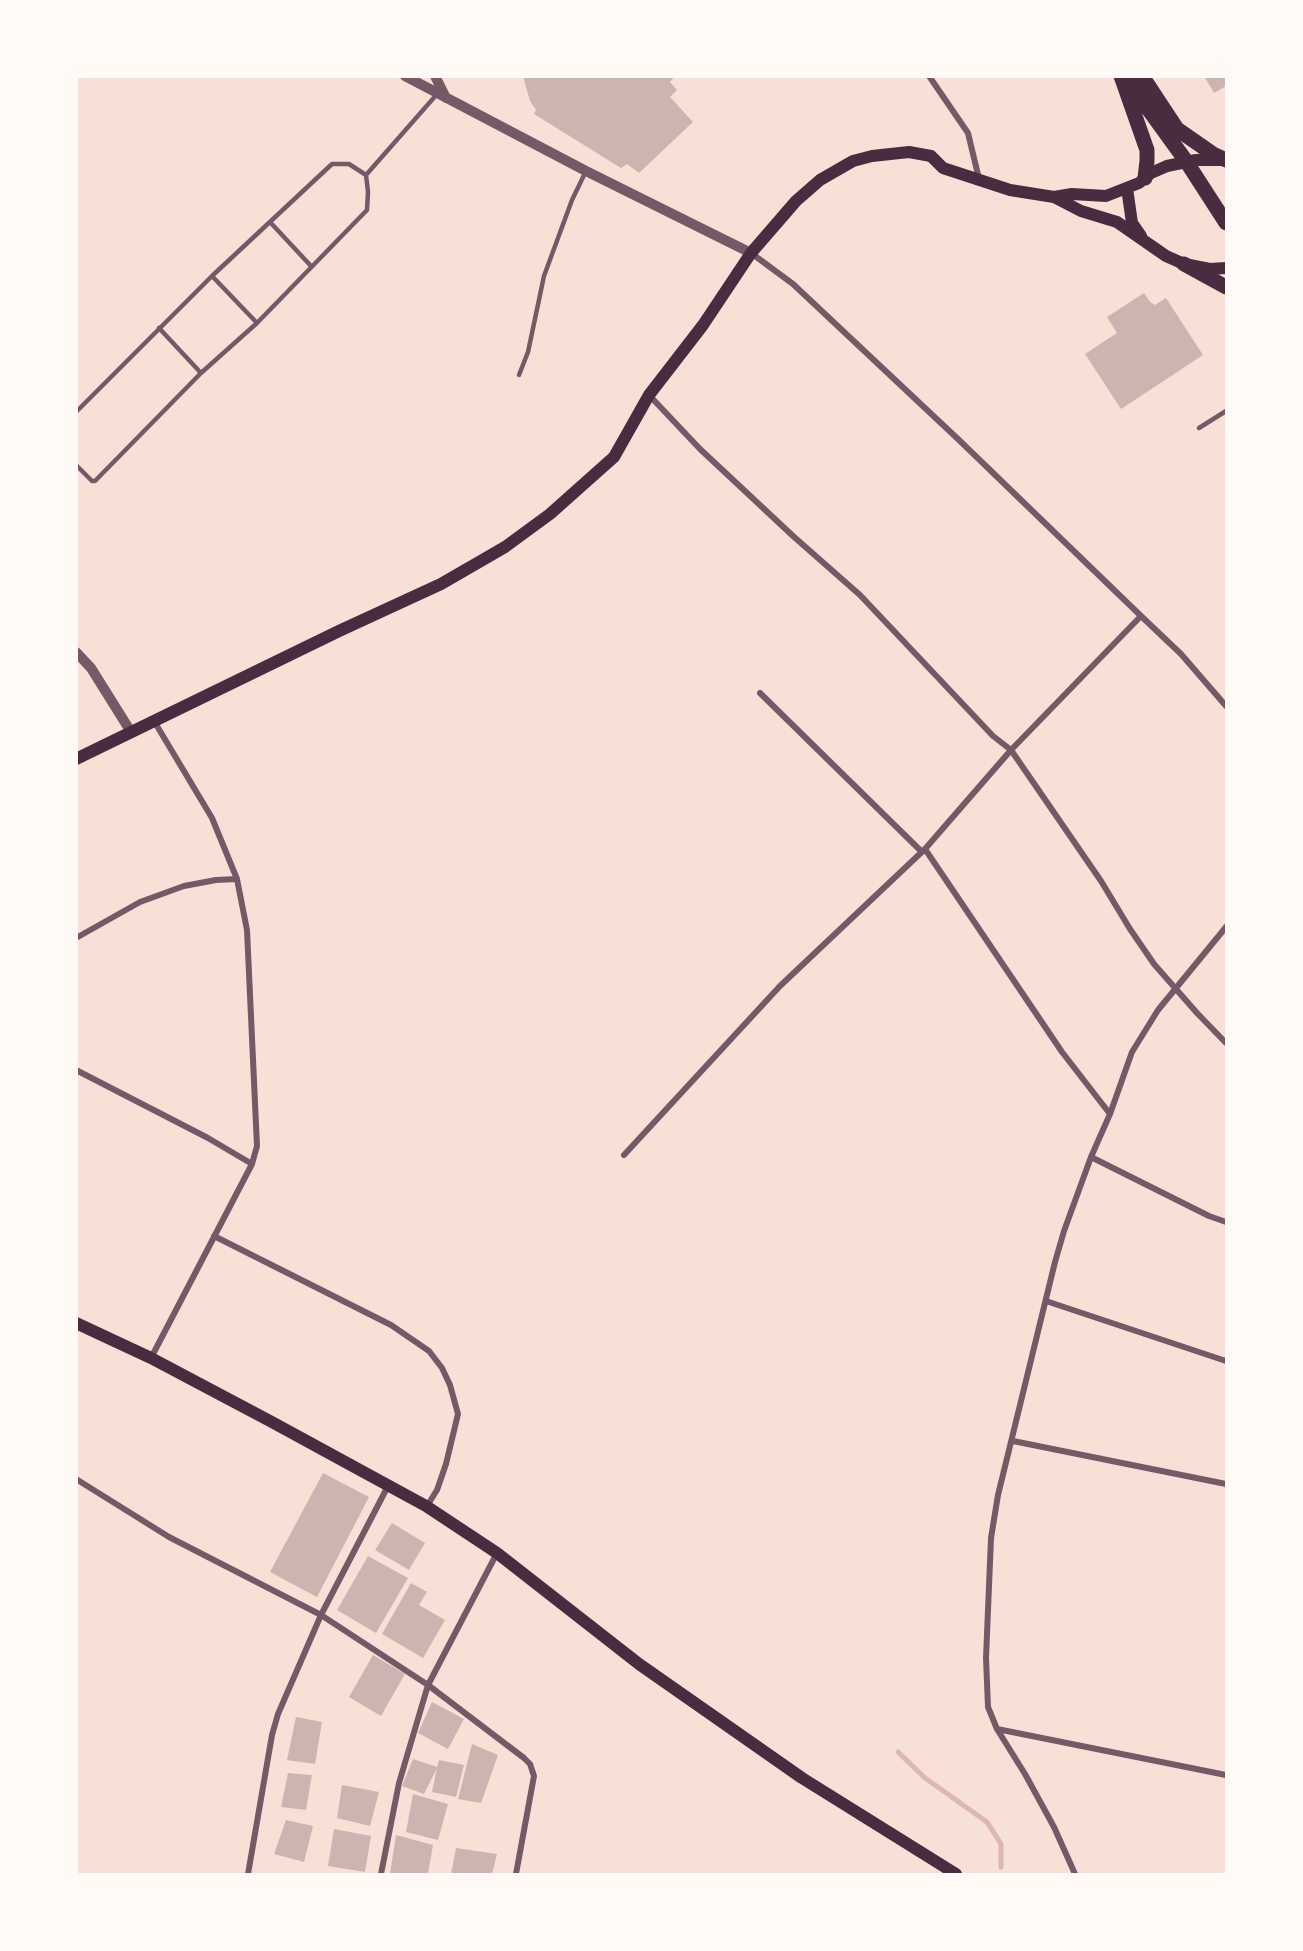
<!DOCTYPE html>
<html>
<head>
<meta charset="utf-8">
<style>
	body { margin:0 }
	#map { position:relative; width:1303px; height:1951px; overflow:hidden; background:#f7e1d7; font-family:Spectral,serif }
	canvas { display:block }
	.frame { position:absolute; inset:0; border:78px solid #fffaf5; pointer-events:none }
</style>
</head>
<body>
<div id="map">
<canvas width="1303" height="1951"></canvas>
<div class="frame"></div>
</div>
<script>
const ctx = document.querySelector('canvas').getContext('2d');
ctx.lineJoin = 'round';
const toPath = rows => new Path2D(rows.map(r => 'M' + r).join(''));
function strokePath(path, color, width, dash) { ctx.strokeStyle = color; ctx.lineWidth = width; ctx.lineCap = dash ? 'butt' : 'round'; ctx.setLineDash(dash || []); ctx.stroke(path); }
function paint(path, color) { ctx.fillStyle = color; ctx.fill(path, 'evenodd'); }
strokePath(toPath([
	[898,1752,925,1778,987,1822,1001,1844,1001,1867]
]), '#dcb8b0', 5);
paint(toPath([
	[523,76,675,76,670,82,677,90,670,97,693,122,639,173,627,164,621,168,534,114,536,110,530,101],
	[1204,76,1226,76,1226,86,1214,93],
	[1144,293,1150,302,1155,305,1166,298,1203,355,1121,409,1085,354,1117,333,1107,317],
	[323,1473,369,1497,317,1597,270,1572],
	[392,1523,425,1543,409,1570,375,1550],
	[368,1556,408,1578,376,1633,337,1610],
	[411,1583,427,1592,419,1605,445,1620,423,1658,382,1634],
	[373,1655,405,1674,381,1716,349,1697],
	[432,1702,464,1719,448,1749,418,1733],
	[296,1717,322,1722,315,1764,287,1760],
	[472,1744,498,1755,481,1803,458,1799],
	[413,1759,437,1767,439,1760,464,1765,456,1797,432,1792,437,1768,424,1794,402,1786],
	[288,1773,312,1775,306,1810,281,1807],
	[342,1785,379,1792,370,1826,337,1818],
	[413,1794,448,1804,438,1840,406,1832],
	[286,1820,313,1826,304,1862,274,1854],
	[334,1829,371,1836,365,1872,328,1866],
	[396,1835,433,1845,428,1874,390,1874],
	[456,1848,497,1854,492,1874,451,1874]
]), '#ccb4b1');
strokePath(toPath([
	[366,175,438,93],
	[270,222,311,266],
	[212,276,257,323],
	[159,328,201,373],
	[519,375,528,352,544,276,572,200,586,171],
	[76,412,212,276,332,164,349,164,366,175,368,192,367,210,257,323,201,373,95,481,92,481,76,465],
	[1199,428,1226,411]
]), '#755966', 4.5);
strokePath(toPath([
	[929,76,968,133,979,179],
	[751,253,793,284,959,440,1141,616,1181,654,1226,706],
	[649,395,700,449,793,536,860,595,993,736,1011,750,1101,881,1130,929,1154,964,1197,1013,1226,1043],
	[760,693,922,852],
	[925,849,1062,1052,1110,1114],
	[76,938,140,902,184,886,216,880,237,879],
	[76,1070,208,1138,252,1164],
	[624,1155,780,986,925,849,1011,750,1141,616],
	[1091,1157,1209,1216,1226,1222],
	[214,1236,391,1325,429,1351,442,1368,450,1385,458,1414,446,1464,437,1490,427,1506],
	[1046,1301,1226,1361],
	[151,1358,252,1164,257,1146,247,930,237,879,212,818,154,721],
	[1013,1441,1226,1484],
	[76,1479,169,1537,321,1615,428,1685,524,1758,530,1764,534,1776,516,1874],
	[997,1729,1226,1775],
	[248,1874,272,1735,278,1714,321,1615,388,1486],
	[381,1874,399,1783,428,1685,497,1553],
	[1075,1874,1054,1827,1025,1774,997,1729,988,1707,986,1658,991,1538,998,1495,1055,1262,1064,1231,1091,1157,1110,1114,1132,1052,1158,1010,1226,927]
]), '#755966', 6);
strokePath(toPath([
	[405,76,586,171,751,253],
	[435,76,446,98],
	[76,652,91,668,131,732]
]), '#755966', 10);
strokePath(toPath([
	[1127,188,1132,223,1141,236],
	[1054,197,1072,194,1106,196,1139,183,1151,173,1167,166,1196,160,1224,160],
	[76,759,339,631,441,584,505,547,550,514,614,457,649,395,703,325,751,253,796,201,820,180,853,161,872,156,909,152,931,156,943,168,1010,190,1054,197,1081,211,1117,222,1166,256,1184,264,1210,269,1226,268],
	[76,1323,151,1358,270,1421,426,1506,497,1553,639,1664,802,1778,956,1874]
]), '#4a2c40', 12);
strokePath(toPath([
	[1121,76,1147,150,1147,161,1145,178],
	[1129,76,1141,99,1186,161,1226,223],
	[1142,76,1177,129,1213,154,1226,160],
	[1184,264,1226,287]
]), '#4a2c40', 15);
</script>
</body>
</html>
